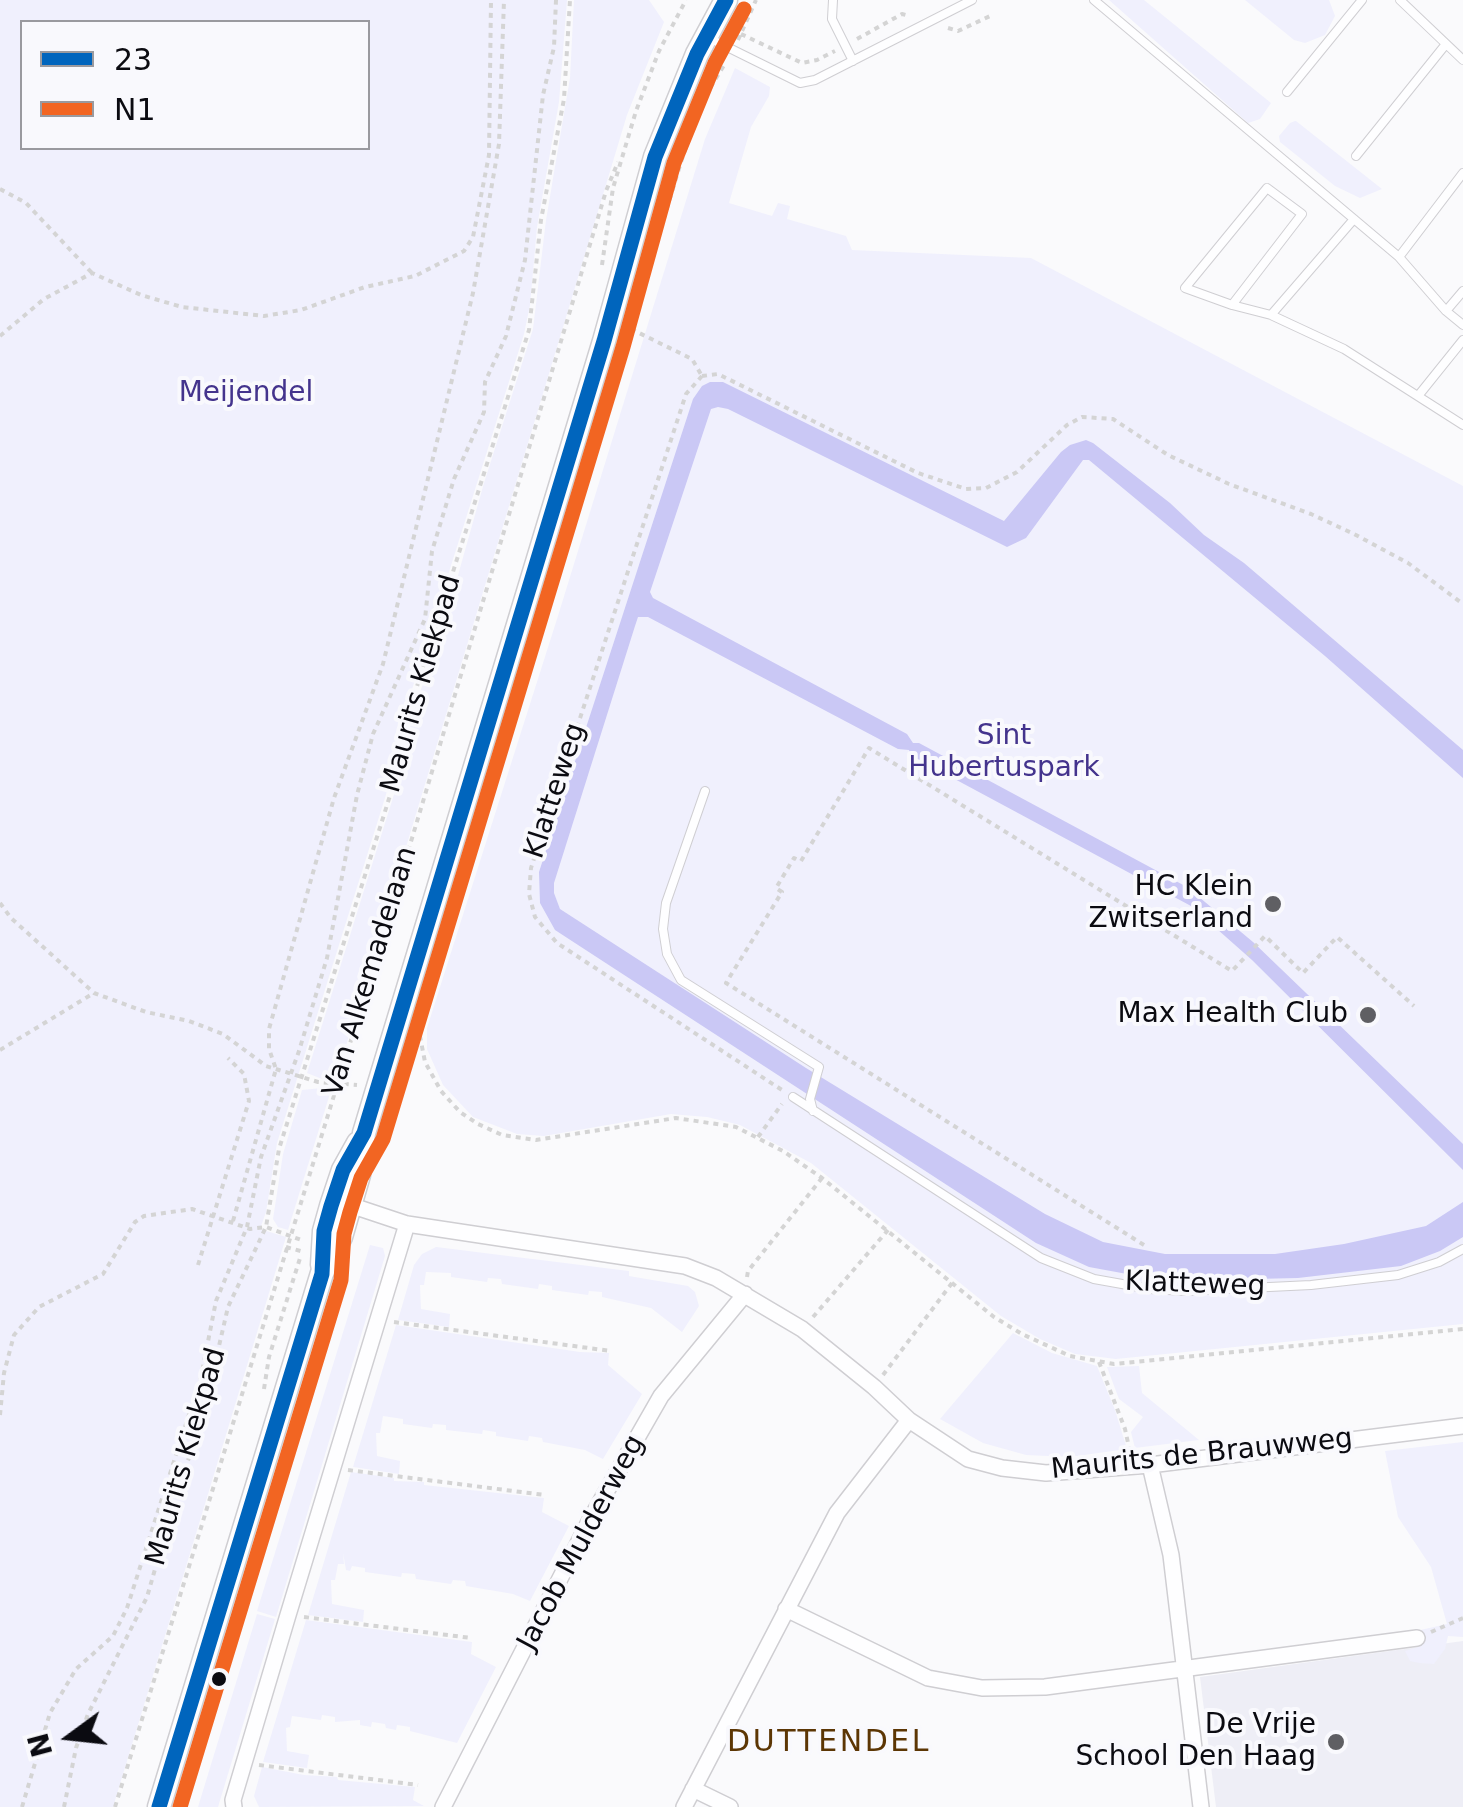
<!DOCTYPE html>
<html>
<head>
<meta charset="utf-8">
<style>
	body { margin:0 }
	#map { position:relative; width:1463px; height:1807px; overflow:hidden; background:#fafafc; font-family:"DejaVu Sans",sans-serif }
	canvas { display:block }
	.legend { position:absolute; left:20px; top:20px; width:350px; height:130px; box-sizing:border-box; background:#f9f9fd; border:2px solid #9a9a9f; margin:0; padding:12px 18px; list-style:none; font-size:30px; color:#0b0b11 }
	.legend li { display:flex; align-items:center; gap:20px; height:50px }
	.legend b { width:50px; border:2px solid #9a9a9f }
	.north { position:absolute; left:20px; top:1687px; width:100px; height:100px; -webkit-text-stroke:8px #f9f9fd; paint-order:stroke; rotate:255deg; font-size:28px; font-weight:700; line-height:40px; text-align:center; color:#0b0b11 }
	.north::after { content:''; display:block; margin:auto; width:35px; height:45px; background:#0b0b11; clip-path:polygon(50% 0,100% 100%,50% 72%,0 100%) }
</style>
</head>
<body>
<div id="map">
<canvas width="1463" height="1807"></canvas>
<ul class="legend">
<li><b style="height:12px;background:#0065bd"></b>23</li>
<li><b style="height:12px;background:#f26522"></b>N1</li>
</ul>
<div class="north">N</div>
</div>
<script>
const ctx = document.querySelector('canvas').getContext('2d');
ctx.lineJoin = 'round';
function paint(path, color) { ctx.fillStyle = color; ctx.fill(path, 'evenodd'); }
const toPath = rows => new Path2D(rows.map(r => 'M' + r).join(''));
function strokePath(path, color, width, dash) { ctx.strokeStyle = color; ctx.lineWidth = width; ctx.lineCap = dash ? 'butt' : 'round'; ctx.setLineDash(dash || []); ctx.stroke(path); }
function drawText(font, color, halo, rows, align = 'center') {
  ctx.font = font + ' "DejaVu Sans",sans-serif'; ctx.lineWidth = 8; ctx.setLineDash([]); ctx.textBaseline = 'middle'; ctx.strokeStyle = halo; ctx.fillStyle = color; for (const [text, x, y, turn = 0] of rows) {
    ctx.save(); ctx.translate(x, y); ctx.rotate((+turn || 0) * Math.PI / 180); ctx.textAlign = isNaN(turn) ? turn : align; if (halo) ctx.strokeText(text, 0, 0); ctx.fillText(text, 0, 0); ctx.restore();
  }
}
paint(toPath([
	[1463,1641,1463,1807,1216,1807,1200,1677]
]), '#eeeef6');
paint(toPath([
	[0,0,567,0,559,102,537,227,530,305,524,334,408,702,389,785,277,1143,266,1212,260,1229,286,1237,113,1807,0,1807],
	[22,22,368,22,368,148,22,148],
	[574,0,649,0,664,22,627,115,336,1079,322,1079,307,1073,396,788,414,710,451,600,484,483,533,329,546,220,570,78],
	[1109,0,1144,0,1271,103,1260,119,1248,123],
	[1245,0,1329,0,1335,16,1325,35,1305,43,1294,40],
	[735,68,770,87,769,96,751,127,729,203,772,216,778,203,790,206,787,219,846,236,852,250,1031,258,1463,486,1463,1324,1116,1359,1075,1354,1040,1339,1001,1316,811,1163,740,1125,707,1117,671,1114,544,1136,517,1134,473,1117,443,1085,427,1049,427,1028,557,619,705,139],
	[1295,121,1296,121,1382,189,1360,198,1335,186,1280,142,1279,136,1290,123],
	[332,1087,288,1230,278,1227,273,1219,283,1154,302,1090],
	[370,1245,383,1248,385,1256,276,1617,257,1611],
	[436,1247,629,1271,629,1276,688,1286,695,1292,699,1306,682,1332,651,1308,602,1297,602,1292,589,1291,588,1295,552,1290,552,1286,539,1284,538,1289,502,1284,501,1279,488,1278,487,1282,451,1277,451,1273,426,1272,424,1285,420,1285,421,1309,450,1314,449,1327,398,1320,414,1265,422,1254],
	[396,1325,580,1352,609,1353,608,1365,642,1394,603,1459,585,1450,543,1442,542,1438,529,1436,528,1441,496,1436,496,1432,483,1430,482,1434,446,1430,446,1425,433,1424,432,1428,403,1424,403,1419,383,1416,380,1433,376,1433,377,1456,400,1461,399,1474,353,1467],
	[1013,1333,1052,1353,1097,1366,1115,1410,1127,1449,1070,1457,1026,1455,983,1443,940,1419],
	[1139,1366,1142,1393,1199,1440,1135,1448,1131,1432,1143,1417,1119,1399,1107,1367],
	[1463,1442,1463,1637,1448,1636,1445,1649,1434,1664,1419,1663,1410,1661,1405,1651,1418,1647,1416,1631,1447,1624,1431,1567,1398,1517,1385,1451],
	[351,1472,394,1478,394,1481,424,1482,424,1485,544,1498,542,1512,569,1526,530,1601,513,1594,466,1586,465,1581,453,1580,451,1584,416,1579,415,1574,402,1573,401,1577,365,1572,365,1568,352,1566,350,1571,346,1570,343,1553,344,1564,338,1564,335,1580,331,1580,332,1604,364,1610,363,1622,308,1615],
	[257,1614,275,1619,218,1807,198,1807],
	[306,1620,472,1642,471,1654,496,1667,457,1743,410,1731,410,1727,404,1726,397,1725,396,1730,386,1728,385,1724,372,1722,371,1727,360,1725,360,1720,335,1722,335,1717,322,1715,321,1720,292,1716,290,1727,286,1728,287,1751,309,1755,307,1768,263,1762],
	[262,1767,304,1775,337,1777,338,1780,415,1787,413,1800,424,1806,259,1807,254,1796]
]), '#f0f0fd');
paint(toPath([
	[710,382,723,382,1004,521,1061,452,1070,445,1086,440,1093,443,1170,503,1204,535,1244,563,1463,750,1463,778,1325,656,1089,460,1083,460,1026,538,1007,547,728,409,718,407,711,409,650,592,653,598,907,734,913,743,919,743,1187,887,1253,942,1463,1144,1463,1170,1252,960,1191,906,910,755,909,750,898,749,648,617,638,617,635,626,554,883,554,893,560,909,806,1068,1045,1214,1103,1242,1165,1254,1275,1254,1344,1244,1426,1226,1463,1202,1463,1237,1440,1251,1401,1266,1298,1278,1165,1281,1089,1267,1036,1243,555,930,540,903,539,872,693,399,702,386]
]), '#cac8f5');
const service = toPath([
	[833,0,832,19,853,61],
	[1094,0,1399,257,1446,311,1463,325],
	[1400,0,1463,60],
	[711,39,800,83,815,80,972,0],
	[1287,92,1362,0],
	[1356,156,1446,44],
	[1267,188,1302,214,1232,305,1185,288,1267,188],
	[1399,257,1463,173],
	[1232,305,1271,315,1344,349,1463,425],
	[1446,311,1463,291],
	[1271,315,1354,219],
	[1418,396,1463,340],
	[705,791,666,903,663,929,667,954,681,980,819,1067,810,1099,813,1111],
	[793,1097,1041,1258,1094,1279,1150,1289,1186,1291,1311,1285,1398,1275,1439,1262,1463,1249]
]);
const minor = toPath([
	[350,1205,407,1224,685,1266,716,1278,802,1329,874,1387,909,1420,968,1459,1002,1468,1046,1473,1150,1465,1463,1426],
	[1150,1465,1171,1555,1201,1807],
	[786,1609,928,1678,982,1688,1045,1687,1417,1638],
	[693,1789,730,1807],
	[234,1807,233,1800,288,1615,407,1224],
	[443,1807,590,1520,661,1396,745,1294],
	[684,1807,837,1513,909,1420]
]);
const secondary = toPath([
	[322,1265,324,1231,331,1206,343,1170,358,1143],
	[159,1807,322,1273,341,1237,359,1175,364,1133,604,341,655,157,697,54,726,0]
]);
strokePath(service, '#cfced2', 10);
strokePath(minor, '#cfced2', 18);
strokePath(secondary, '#cfced2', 25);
strokePath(toPath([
	[948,28,958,31,990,16],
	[741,34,802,63,817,60,835,51],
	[857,39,902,14,910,16],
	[738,40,756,0],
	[0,189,26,203,92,273],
	[602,265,613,188,636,111,659,51,686,0],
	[631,329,692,359,702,376],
	[0,336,44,299,92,273,141,295,182,307,264,316,301,310,365,287,415,276,464,251,473,237,489,155,491,0],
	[702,376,686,394,531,868,529,894,535,917,557,943,785,1092],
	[702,376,718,374,918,473,966,489,986,488,1017,472,1067,425,1082,417,1113,419,1168,455,1229,484,1311,514,1354,534,1408,563,1463,604],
	[542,621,681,162,702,101,726,62],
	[0,903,11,918,94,993,146,1012,189,1021,223,1034,266,1066,318,1082,357,1085],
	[418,1026,425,1062,441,1091,460,1112,478,1124,502,1135,536,1140,676,1118,736,1127,783,1151,822,1178,994,1317,1022,1334,1070,1356,1114,1364,1135,1362,1463,1329],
	[0,1050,94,993],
	[758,1137,782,1104],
	[233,1221,276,1069,269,1049,269,1029,334,798,383,664,473,293,499,144,504,0],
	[1144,1245,726,983,782,892,776,888,794,858,801,861,869,748,1232,971,1265,936,1303,973,1337,937,1414,1006],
	[286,1247,304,1252],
	[198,1265,249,1101,244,1074,228,1058],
	[747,1277,748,1271,822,1178],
	[813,1317,888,1230],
	[394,1322,611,1351],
	[1099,1362,1125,1429,1130,1452],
	[883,1375,952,1283],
	[264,1389,269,1357,301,1255],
	[0,1415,4,1373,14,1335,39,1307,103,1274,135,1222,144,1216,192,1209,250,1229,266,1227,304,1241],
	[348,1470,545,1495],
	[304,1617,471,1638],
	[1431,1632,1463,1618],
	[259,1765,418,1785],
	[22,1807,50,1713,76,1669,113,1636,127,1608,201,1377,216,1301,247,1227,261,1157,299,1051,327,958,357,795,373,734,425,619,432,551,454,479,484,412,485,382,506,336,525,260,543,95,554,47,556,0],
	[64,1807,76,1748,88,1714,147,1597,183,1472,198,1437,228,1307,266,1227,279,1149,393,786,409,712,529,330,541,220,564,99,570,0],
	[115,1807,368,985,606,191,618,162]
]), '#d4d4d4', 4, [5, 5]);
strokePath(service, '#fefeff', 8);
strokePath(minor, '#fefeff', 15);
strokePath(secondary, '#fefeff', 22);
strokePath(toPath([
	[159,1807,322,1274,324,1231,331,1206,343,1170,364,1133,604,341,655,157,697,54,726,0]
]), '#0065bd', 15);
strokePath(toPath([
	[180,1807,341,1280,344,1234,350,1212,361,1178,383,1139,623,347,674,163,715,63,744,9]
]), '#f26522', 15);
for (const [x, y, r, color] of [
	[1273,904,10,"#5f5f63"],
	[1368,1015,10,"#5f5f63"],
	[219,1679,9,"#0b0b11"],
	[1336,1742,10,"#5f5f63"]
]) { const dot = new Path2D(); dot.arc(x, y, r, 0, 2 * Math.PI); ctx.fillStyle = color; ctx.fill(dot); strokePath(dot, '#f9f9fd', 4); }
drawText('28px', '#44348d', '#f9f9fd', [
	["Meijendel",246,394],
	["Sint",1004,737],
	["Hubertuspark",1004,769]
]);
drawText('28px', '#0b0b11', '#f9f9fd', [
	["Maurits Kiekpad",422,684,-74],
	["Klatteweg",556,791,-72],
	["Van Alkemadelaan",371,972,-73],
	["Klatteweg",1195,1285,2],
	["Maurits de Brauwweg",1202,1455,-6],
	["Maurits Kiekpad",187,1457,-74],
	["Jacob Mulderweg",582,1543,-62]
]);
drawText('28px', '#0b0b11', '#f9f9fd', [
	["HC Klein",1253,888],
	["Zwitserland",1253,920],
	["Max Health Club",1348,1015],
	["De Vrije",1316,1726],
	["School Den Haag",1316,1758]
], 'right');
ctx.letterSpacing = '2.5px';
drawText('30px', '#5c3604', '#f9f9fd', [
	["DUTTENDEL",829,1743]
]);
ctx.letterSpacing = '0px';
</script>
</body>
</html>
